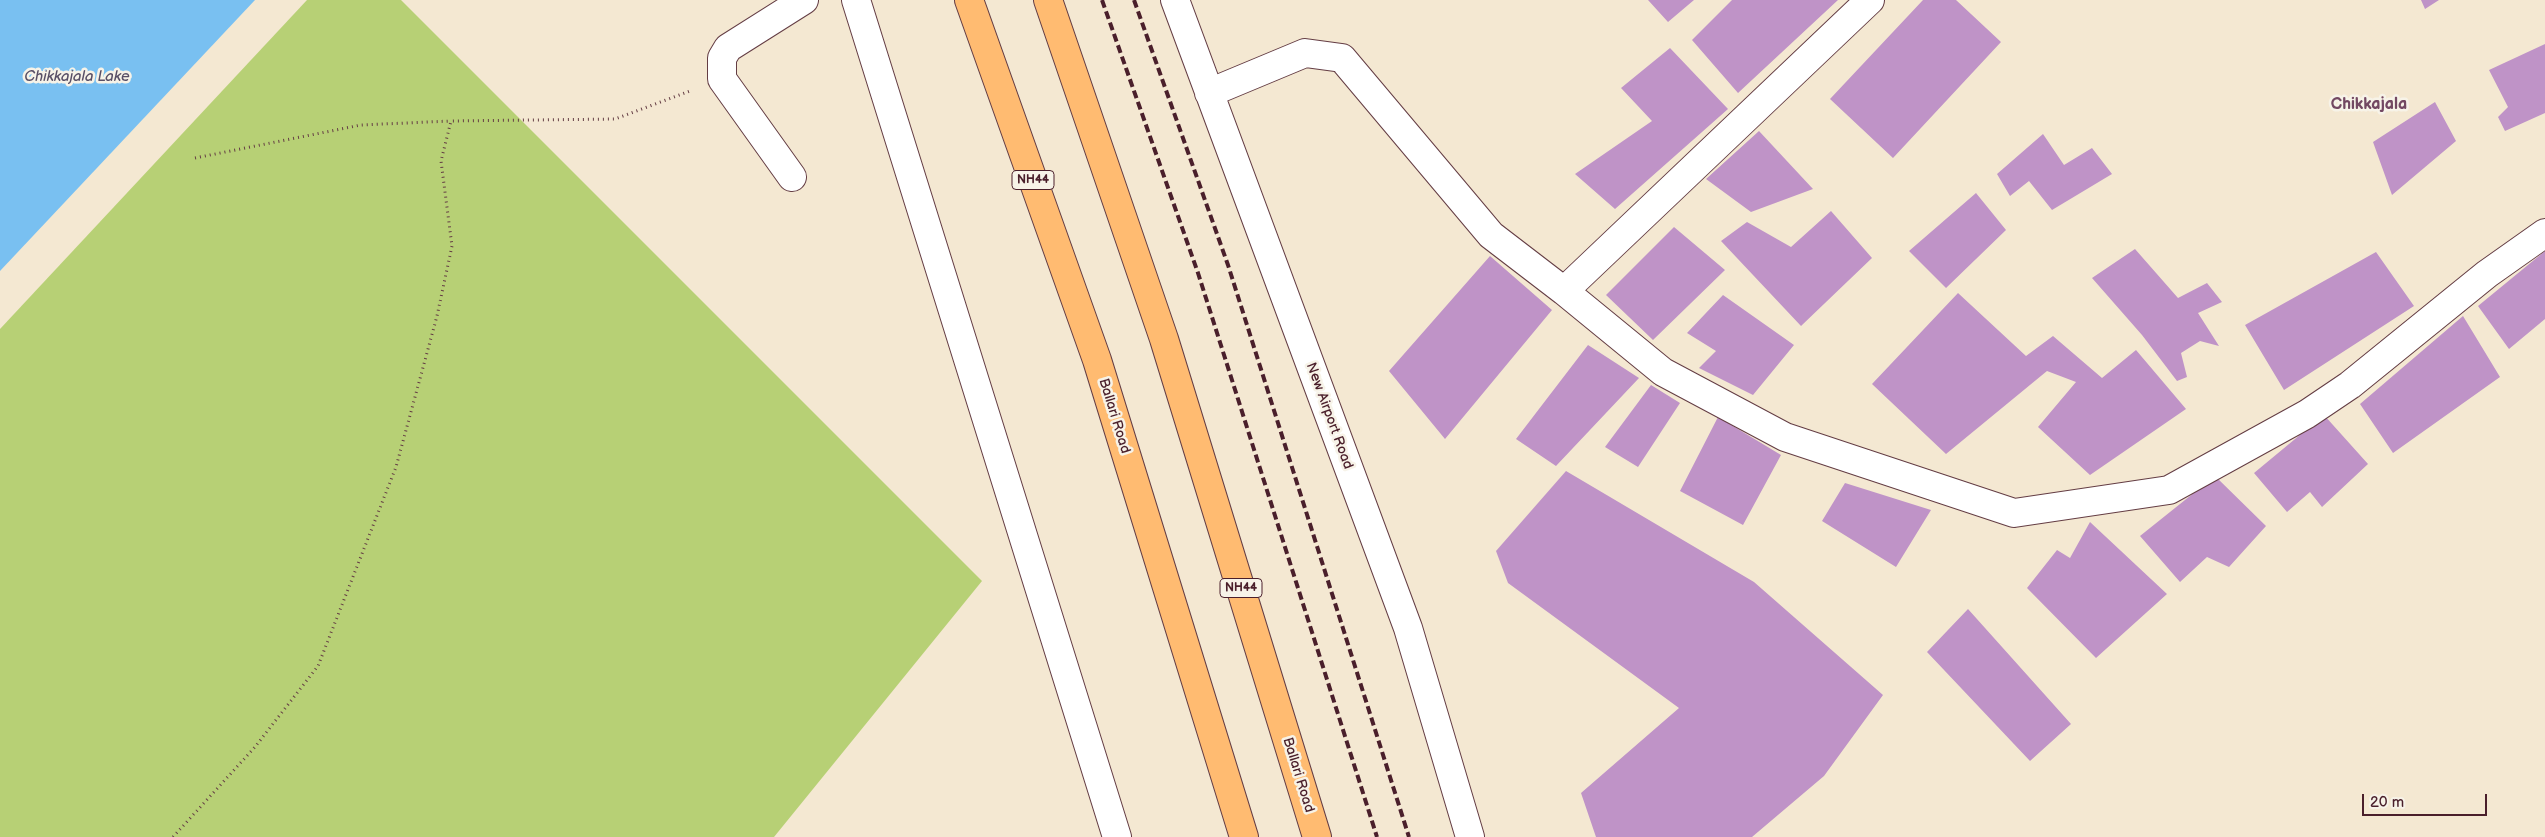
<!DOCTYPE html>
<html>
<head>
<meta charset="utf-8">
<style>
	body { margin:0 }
	#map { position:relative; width:2545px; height:837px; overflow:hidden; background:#f4e8d2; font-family:"Balsamiq Sans",sans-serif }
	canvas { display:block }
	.scale { position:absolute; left:2362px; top:794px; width:125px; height:22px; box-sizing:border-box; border:2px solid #4a1f2b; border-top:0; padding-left:6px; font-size:15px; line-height:18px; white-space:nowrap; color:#4a1f2b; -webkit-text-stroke:4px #f7f3e8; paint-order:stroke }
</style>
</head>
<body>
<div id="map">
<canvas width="2545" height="837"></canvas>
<div class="scale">20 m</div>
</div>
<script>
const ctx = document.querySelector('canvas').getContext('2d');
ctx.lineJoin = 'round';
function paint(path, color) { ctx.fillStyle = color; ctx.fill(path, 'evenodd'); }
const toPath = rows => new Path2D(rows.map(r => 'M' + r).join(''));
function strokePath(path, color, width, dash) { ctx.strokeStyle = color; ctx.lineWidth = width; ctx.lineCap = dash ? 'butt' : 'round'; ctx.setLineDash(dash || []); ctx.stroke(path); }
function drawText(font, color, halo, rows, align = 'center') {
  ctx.font = font + ' "Balsamiq Sans",sans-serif'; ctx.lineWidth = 5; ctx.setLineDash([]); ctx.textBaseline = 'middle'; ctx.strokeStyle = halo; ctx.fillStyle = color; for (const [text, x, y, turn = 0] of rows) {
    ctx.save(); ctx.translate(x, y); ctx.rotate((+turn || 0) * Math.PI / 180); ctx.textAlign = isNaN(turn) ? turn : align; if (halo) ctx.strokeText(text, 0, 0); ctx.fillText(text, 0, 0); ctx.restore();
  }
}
paint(toPath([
	[307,0,401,0,982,581,774,837,0,837,0,329]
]), '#b7d075');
paint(toPath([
	[0,0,255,0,0,271]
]), '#79c0f1');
paint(toPath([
	[1648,0,1694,0,1668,22],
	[1732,0,1838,0,1738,93,1692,40],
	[1923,0,1956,0,2001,42,1893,158,1830,99],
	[2421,0,2439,0,2425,9],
	[2545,44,2545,113,2505,131,2498,117,2508,107,2489,70],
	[1670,48,1728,109,1615,209,1575,174,1652,121,1621,88],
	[2435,102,2456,141,2392,195,2373,142],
	[1759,131,1813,189,1751,212,1706,179],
	[2043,134,2064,165,2092,148,2112,174,2052,210,2029,181,2010,196,1997,174],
	[1976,193,2006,230,1946,288,1909,251],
	[1831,211,1872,258,1801,326,1721,241,1747,222,1791,247],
	[1674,227,1725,270,1653,340,1606,295],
	[2135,249,2178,298,2207,283,2222,302,2198,313,2219,346,2200,341,2181,353,2187,377,2177,381,2142,335,2092,278],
	[2545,251,2545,319,2509,349,2478,306],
	[2376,252,2414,306,2284,390,2245,325],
	[1490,256,1552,310,1445,439,1389,371],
	[1958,293,2026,356,2053,336,2102,378,2136,350,2186,409,2090,475,2038,427,2076,382,2047,371,1946,454,1872,384],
	[1723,295,1794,345,1753,395,1699,368,1716,351,1687,333],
	[2463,316,2500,377,2393,453,2360,404],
	[1588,345,1639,378,1556,466,1516,439],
	[1651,385,1680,403,1638,467,1605,447],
	[2324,415,2368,464,2322,507,2310,492,2287,512,2254,473],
	[1718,417,1781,455,1743,525,1680,491],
	[1566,471,1754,582,1883,695,1824,776,1752,837,1596,837,1581,793,1679,708,1508,583,1496,551],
	[2215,476,2266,526,2229,567,2207,557,2180,582,2140,536],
	[1845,483,1931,510,1896,567,1822,521],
	[2090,522,2167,594,2096,658,2027,588,2057,550,2070,558],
	[1968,609,2071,724,2030,761,1927,652]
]), '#bf93c7');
const minor = toPath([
	[856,0,1117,837],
	[1175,0,1408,628,1470,837],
	[1209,93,1305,53,1342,58,1491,235,1564,291,1870,0],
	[792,177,722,79,722,58,728,48,804,0],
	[1564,291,1663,372,1785,437,2014,513,2169,490,2307,414,2350,385,2487,274,2545,233]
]);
const highway = toPath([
	[969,0,1097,360,1244,837],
	[1048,0,1164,339,1317,837]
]);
strokePath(minor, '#643d44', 30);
strokePath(highway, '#643d44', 30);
strokePath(toPath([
	[195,158,361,125,451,121],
	[173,837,255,747,318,666,396,467,437,316,452,246,441,161,451,121,615,119,690,91]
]), '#643d44', 3, [1, 4]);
strokePath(minor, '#fff', 28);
strokePath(highway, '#ffbb71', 28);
strokePath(toPath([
	[1102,0,1198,273,1377,837],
	[1134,0,1228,265,1409,837]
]), '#4a1f2b', 4, [8, 4]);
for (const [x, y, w] of [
	[1033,180,42],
	[1241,588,42]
]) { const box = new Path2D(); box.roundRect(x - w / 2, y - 9.5, w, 19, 4); ctx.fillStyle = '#f7f3e8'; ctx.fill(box); strokePath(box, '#4a1f2b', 1); }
drawText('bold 12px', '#4a1f2b', null, [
	["NH44",1033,180],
	["NH44",1241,588]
]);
drawText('14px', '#4a1f2b', '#f7f3e8', [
	["Ballari Road",1114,416,73],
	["New Airport Road",1329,416,70],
	["Ballari Road",1298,775,73]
]);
drawText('italic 15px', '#584f66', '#f7f3e8', [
	["Chikkajala Lake",77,77]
]);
drawText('bold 16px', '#734862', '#f7f3e8', [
	["Chikkajala",2369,105]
]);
</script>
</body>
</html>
